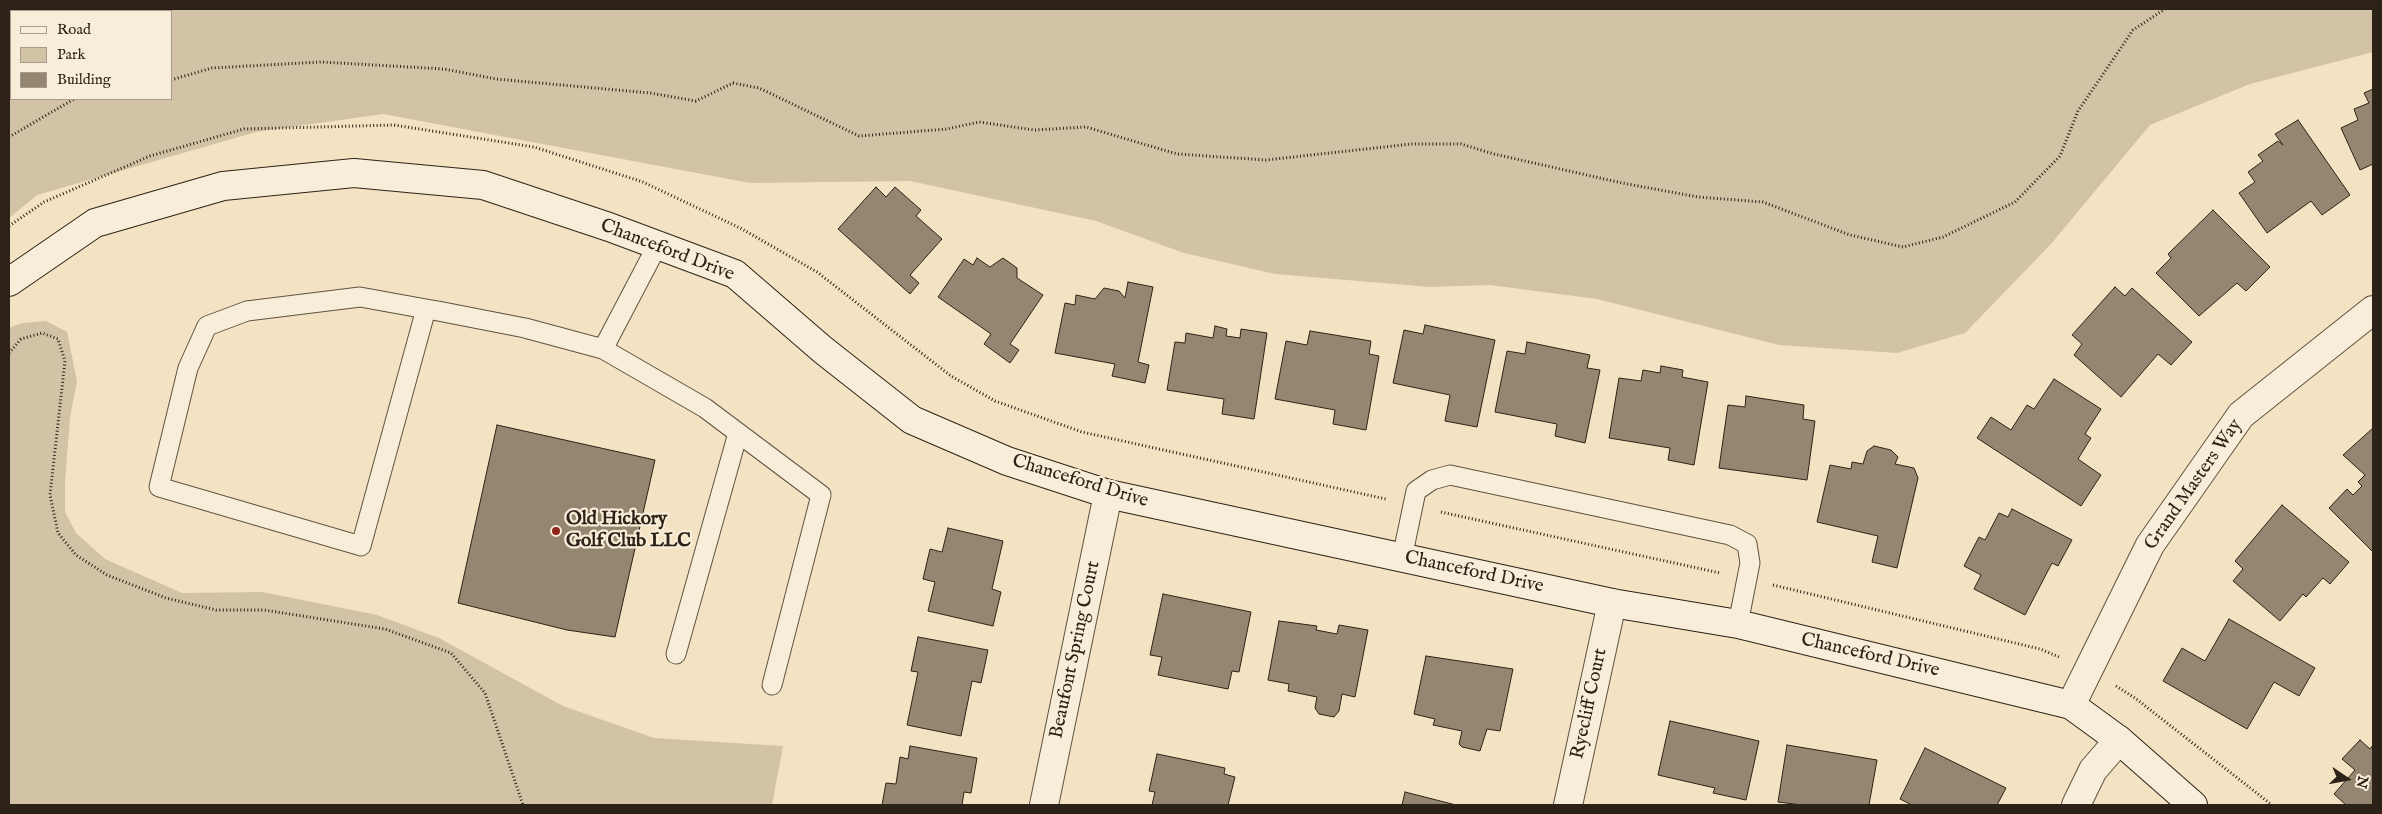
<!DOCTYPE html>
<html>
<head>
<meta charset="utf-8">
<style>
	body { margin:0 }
	#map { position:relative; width:2382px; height:814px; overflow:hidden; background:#f4e3c3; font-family:"IM FELL English",serif }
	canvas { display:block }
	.frame { position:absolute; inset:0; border:10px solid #2d2217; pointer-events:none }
	.legend { position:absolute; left:10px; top:10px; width:162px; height:90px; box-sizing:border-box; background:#f8edd8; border:1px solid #a79c8b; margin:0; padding:6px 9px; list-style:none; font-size:15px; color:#2d2217 }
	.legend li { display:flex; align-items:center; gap:10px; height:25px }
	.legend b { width:25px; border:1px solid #a79c8b }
	.north { position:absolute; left:2322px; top:754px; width:50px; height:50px; -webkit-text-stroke:4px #f8edd8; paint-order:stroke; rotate:102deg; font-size:14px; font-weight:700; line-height:20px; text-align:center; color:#2d2217 }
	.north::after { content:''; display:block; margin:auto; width:18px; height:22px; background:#2d2217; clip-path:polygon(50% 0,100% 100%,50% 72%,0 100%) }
</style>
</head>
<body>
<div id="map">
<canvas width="2382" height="814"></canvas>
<div class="frame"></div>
<ul class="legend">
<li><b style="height:6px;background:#f8edd8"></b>Road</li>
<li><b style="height:14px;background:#d2c2a6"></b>Park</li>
<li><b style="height:14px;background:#948670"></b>Building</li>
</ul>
<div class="north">N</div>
</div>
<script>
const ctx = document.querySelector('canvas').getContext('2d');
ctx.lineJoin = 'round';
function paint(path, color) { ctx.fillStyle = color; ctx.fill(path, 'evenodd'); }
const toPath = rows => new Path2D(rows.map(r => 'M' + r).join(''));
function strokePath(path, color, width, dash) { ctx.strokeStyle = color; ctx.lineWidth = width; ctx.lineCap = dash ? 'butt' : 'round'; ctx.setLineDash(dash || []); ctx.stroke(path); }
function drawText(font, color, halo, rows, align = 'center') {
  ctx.font = font + ' "IM FELL English",serif'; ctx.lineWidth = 4.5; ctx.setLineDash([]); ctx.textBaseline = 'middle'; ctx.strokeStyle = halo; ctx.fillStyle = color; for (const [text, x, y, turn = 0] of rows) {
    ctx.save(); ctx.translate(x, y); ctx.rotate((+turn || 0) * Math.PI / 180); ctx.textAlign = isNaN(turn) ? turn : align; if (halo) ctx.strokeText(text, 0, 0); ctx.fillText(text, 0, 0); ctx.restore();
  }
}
paint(toPath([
	[9,9,2373,9,2373,52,2250,84,2150,125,2051,244,1965,333,1897,353,1779,345,1597,299,1490,285,1430,287,1275,274,1184,253,1096,221,910,181,750,183,383,114,256,132,37,195,9,218],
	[11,11,171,11,171,99,11,99],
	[46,321,67,332,77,381,70,418,65,482,65,512,76,533,105,559,182,593,262,592,377,615,439,638,563,706,654,738,783,746,772,805,9,805,9,328,22,323]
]), '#d2c2a6');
const building = toPath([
	[2373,89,2373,164,2360,170,2341,128,2358,120,2354,109,2369,103,2364,93,2373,89],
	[2298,120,2350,195,2322,215,2311,201,2267,233,2239,193,2255,182,2248,172,2263,161,2258,155,2278,141,2283,145,2275,134,2298,120],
	[876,187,886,197,895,187,921,210,916,216,942,239,910,275,919,283,910,294,838,229,876,187],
	[2213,210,2270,267,2246,291,2237,283,2199,316,2156,273,2171,258,2168,254,2213,210],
	[977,258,990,267,1003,258,1017,268,1017,278,1043,295,1010,344,1019,350,1010,363,984,344,991,334,938,297,964,259,973,265,977,258],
	[1128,282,1153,287,1138,362,1149,365,1145,383,1112,376,1115,364,1055,353,1065,303,1075,305,1076,295,1095,299,1104,288,1119,291,1125,298,1128,282],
	[2115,287,2125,296,2132,288,2192,342,2171,365,2158,354,2121,397,2074,355,2082,344,2072,335,2115,287],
	[1425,325,1495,340,1477,427,1445,421,1450,395,1393,383,1404,330,1423,334,1425,325],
	[1215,326,1227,329,1226,336,1240,338,1241,329,1267,333,1254,419,1222,414,1224,399,1167,390,1175,342,1185,343,1186,333,1213,338,1215,326],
	[1310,331,1371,341,1369,354,1379,356,1366,430,1333,424,1335,410,1275,399,1286,341,1307,345,1310,331],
	[1527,342,1590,355,1587,368,1600,370,1585,443,1555,436,1557,424,1495,412,1507,351,1525,354,1527,342],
	[1661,366,1683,370,1682,377,1708,382,1694,465,1668,460,1670,448,1609,438,1619,378,1641,381,1643,370,1660,373,1661,366],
	[2054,379,2101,409,2085,434,2091,438,2078,459,2101,475,2081,506,1977,438,1991,417,2011,430,2027,405,2034,409,2054,379],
	[1746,396,1804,405,1803,419,1815,421,1807,480,1719,468,1728,405,1745,407,1746,396],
	[497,425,655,460,615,637,567,630,458,603,497,425],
	[2373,428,2373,552,2329,508,2347,489,2353,495,2362,486,2358,482,2365,475,2343,455,2373,428],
	[1874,446,1891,450,1898,457,1895,464,1914,468,1918,478,1897,568,1872,562,1878,536,1817,522,1830,465,1851,469,1852,462,1863,464,1867,451,1874,446],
	[2282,505,2349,562,2330,584,2323,578,2306,597,2303,594,2280,621,2233,581,2243,569,2235,561,2282,505],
	[2012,509,2072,540,2058,566,2052,563,2025,615,1974,589,1981,575,1964,566,1979,537,1985,540,1999,513,2008,517,2012,509],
	[948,528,1003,541,992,589,1001,592,993,626,928,611,935,582,923,579,930,549,942,552,948,528],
	[1163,594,1251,612,1239,672,1232,671,1228,689,1158,675,1162,657,1150,655,1163,594],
	[2229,619,2315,668,2299,696,2274,682,2247,729,2163,681,2182,648,2205,661,2229,619],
	[1279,621,1317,626,1316,630,1337,634,1339,625,1368,630,1355,697,1342,694,1339,711,1334,717,1319,714,1315,708,1317,697,1288,691,1289,684,1268,680,1279,621],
	[918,637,988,650,981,683,972,681,961,736,907,725,918,672,911,671,918,637],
	[1426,656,1513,669,1500,731,1487,729,1480,751,1462,747,1459,744,1462,731,1433,725,1435,719,1414,714,1426,656],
	[1670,721,1759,741,1746,800,1713,793,1715,788,1658,775,1670,721],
	[2360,740,2370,749,2373,745,2373,805,2346,805,2334,794,2355,770,2342,759,2360,740],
	[1787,745,1877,760,1869,805,1802,805,1778,802,1787,745],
	[910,746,977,758,971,793,964,792,962,805,882,805,886,783,896,784,900,757,908,759,910,746],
	[1925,748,2006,788,1997,805,1912,805,1900,799,1925,748],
	[1157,754,1225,768,1224,774,1235,777,1228,805,1152,805,1155,792,1149,791,1157,754],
	[1405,792,1456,805,1402,805,1405,792]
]);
paint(building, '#948670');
strokePath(building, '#2d2217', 1);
const lane = toPath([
	[657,246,603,349,705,408,821,495,772,685],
	[426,309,361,546,159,487,188,368,207,326,247,311,360,297,426,309,438,311,525,328,603,349],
	[1402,558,1416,491,1432,480,1450,475,1730,535,1747,544,1750,563,1738,624],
	[676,654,738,433]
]);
const street = toPath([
	[2071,705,2150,545,2241,415,2373,310],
	[1044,805,1108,494],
	[1568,805,1612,603],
	[2076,805,2093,770,2119,740]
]);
const secondary = toPath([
	[9,282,95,223,223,186,354,173,483,185,609,227,735,274,823,350,912,420,1007,461,1108,494,1612,603,1738,624,2071,705,2119,740,2193,805]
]);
strokePath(lane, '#5f5242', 21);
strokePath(street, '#5f5242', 30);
strokePath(secondary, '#2d2217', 30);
strokePath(toPath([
	[171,80,212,68,321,62,444,69,496,79,650,93,696,101,733,83,759,88,859,136,947,129,979,122,1034,130,1086,127,1177,154,1266,160,1411,144,1461,144,1494,154,1622,183,1698,197,1763,202,1850,235,1903,247,1943,237,2015,202,2060,156,2078,111,2133,30,2165,9],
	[9,137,74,99],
	[9,226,44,202,150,156,244,129,394,125,534,147,643,182,742,229,817,272,951,376,995,401,1082,432,1386,499],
	[9,353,21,339,42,333,58,339,65,361,50,495,58,533,76,555,107,575,166,598,216,610,264,610,385,629,451,653,485,693,523,805],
	[1441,512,1720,573],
	[1773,585,2040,649,2059,657],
	[2116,686,2135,698,2272,805]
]), '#2d2217', 3, [1, 2.5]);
strokePath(lane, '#f8edd8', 19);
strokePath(street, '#f8edd8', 28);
strokePath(secondary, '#f8edd8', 28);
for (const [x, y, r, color] of [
	[556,531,5,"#8f2418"]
]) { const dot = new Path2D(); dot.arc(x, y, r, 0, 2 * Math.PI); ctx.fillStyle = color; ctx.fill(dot); strokePath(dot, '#f8edd8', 2); }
drawText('19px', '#2d2217', '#f8edd8', [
	["Chanceford Drive",667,251,21],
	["Chanceford Drive",1080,482,17],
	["Grand Masters Way",2194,485,-55],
	["Chanceford Drive",1474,573,12],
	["Beaufont Spring Court",1076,650,-78],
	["Chanceford Drive",1870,656,13],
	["Ryecliff Court",1590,704,-78]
]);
drawText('bold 19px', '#2d2217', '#f8edd8', [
	["Old Hickory",566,520],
	["Golf Club LLC",566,542]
], 'left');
</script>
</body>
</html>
